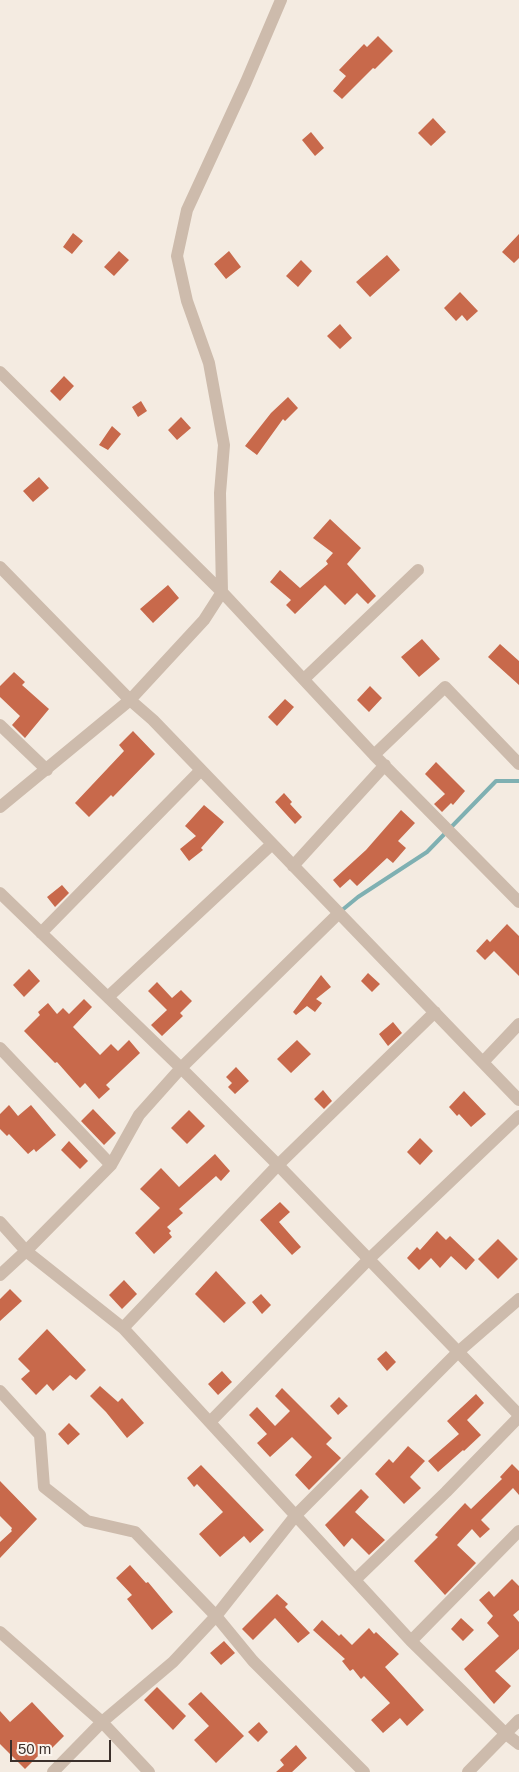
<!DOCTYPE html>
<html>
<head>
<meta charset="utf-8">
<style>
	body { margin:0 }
	#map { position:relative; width:519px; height:1772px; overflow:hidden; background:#f4ebe1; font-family:Helvetica,sans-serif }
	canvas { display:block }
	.scale { position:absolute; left:10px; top:1740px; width:101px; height:22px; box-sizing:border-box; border:2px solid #3b302b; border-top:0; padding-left:6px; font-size:15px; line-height:18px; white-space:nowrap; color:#3b302b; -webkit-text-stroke:4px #fbf5ee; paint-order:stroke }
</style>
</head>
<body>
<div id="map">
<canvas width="519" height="1772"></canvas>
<div class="scale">50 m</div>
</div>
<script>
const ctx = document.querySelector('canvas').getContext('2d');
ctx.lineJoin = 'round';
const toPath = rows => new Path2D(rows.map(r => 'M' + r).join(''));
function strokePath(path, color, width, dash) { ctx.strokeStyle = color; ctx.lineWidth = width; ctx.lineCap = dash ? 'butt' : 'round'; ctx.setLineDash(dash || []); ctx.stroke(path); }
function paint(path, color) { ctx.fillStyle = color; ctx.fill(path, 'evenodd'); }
strokePath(toPath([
	[341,911,358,897,427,852,496,781,519,781]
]), '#7fb0b2', 4);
paint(toPath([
	[378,36,393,51,375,69,373,68,342,99,333,91,346,76,339,70,364,44,367,47],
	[433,118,446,132,431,146,418,133],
	[311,132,324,148,315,156,302,140],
	[73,233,83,241,72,254,63,247],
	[519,234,519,258,514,263,502,252],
	[119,251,129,260,114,276,104,267],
	[229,251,241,267,226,279,214,264],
	[387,255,400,270,370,297,356,282],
	[301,260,312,271,298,287,286,276],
	[460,292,478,311,467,321,462,315,456,321,444,308],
	[340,324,352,338,340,349,327,336],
	[64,376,74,386,60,401,50,391],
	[288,397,298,408,285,421,283,419,257,455,245,446,271,413],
	[141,401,147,411,138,417,132,407],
	[181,417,191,428,177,440,168,430],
	[112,426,121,434,108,450,99,445],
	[39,477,49,488,33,502,23,491],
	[330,519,361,548,347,564,376,596,368,604,357,593,345,605,325,585,295,614,286,605,291,600,270,582,280,570,300,588,328,564,326,561,333,553,313,538],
	[168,585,179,598,153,623,140,609],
	[422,639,440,659,419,677,401,657],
	[500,644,519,661,519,685,488,657],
	[14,672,25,682,22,685,49,709,25,738,12,725,20,716,0,697,0,686],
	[370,686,382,698,369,712,357,700],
	[285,699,294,707,277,726,268,717],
	[133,731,155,754,113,797,111,795,89,817,75,803,124,751,119,745],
	[436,762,465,791,453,805,451,803,442,812,434,804,445,794,425,774],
	[284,793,292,802,290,804,302,817,295,824,275,802],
	[204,805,224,822,201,848,203,850,189,861,180,849,196,836,185,826],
	[401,810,415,823,398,841,406,848,393,863,387,858,357,886,350,879,340,888,333,880,366,850],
	[62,885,69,893,55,907,47,897],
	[507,924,519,936,519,976,494,951,485,960,476,951,487,939,490,942],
	[29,969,40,981,24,997,13,985],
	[368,973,380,984,372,992,361,981],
	[321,975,331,987,316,999,322,1003,315,1012,307,1006,296,1015,293,1012],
	[157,982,172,998,181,990,192,1001,180,1013,183,1016,162,1036,151,1025,167,1010,148,991],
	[84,999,92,1007,73,1027,100,1055,111,1044,118,1051,129,1040,140,1053,106,1085,110,1089,99,1099,85,1083,80,1088,57,1062,55,1063,24,1031,40,1015,38,1012,48,1003,57,1014,63,1008,69,1014],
	[393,1022,402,1033,388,1046,379,1034],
	[297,1040,311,1054,291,1073,277,1059],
	[236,1067,249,1081,235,1094,228,1087,232,1083,226,1077],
	[323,1090,332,1101,324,1109,314,1099],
	[464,1091,486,1114,471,1127,459,1114,457,1116,449,1107],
	[9,1105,18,1116,31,1105,56,1135,36,1152,34,1149,28,1154,9,1134,7,1136,0,1129,0,1114],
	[93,1109,116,1133,104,1145,81,1121],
	[189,1110,205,1126,187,1144,171,1128],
	[420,1138,433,1151,420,1165,407,1152],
	[69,1141,88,1161,80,1169,61,1150],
	[215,1154,230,1171,221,1181,216,1176,179,1209,183,1213,167,1227,171,1231,169,1233,172,1237,154,1254,135,1233,160,1208,140,1189,161,1168,179,1187],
	[280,1202,290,1212,279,1222,301,1247,292,1255,260,1220],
	[437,1231,446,1240,450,1236,475,1260,466,1270,451,1256,440,1268,431,1258,419,1270,407,1258,417,1247,420,1250],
	[498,1239,518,1259,498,1279,478,1259],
	[216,1271,246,1303,224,1323,195,1294],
	[124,1280,137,1294,122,1309,109,1295],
	[10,1289,22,1301,0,1321,0,1299],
	[261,1294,271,1305,262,1314,252,1302],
	[47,1329,86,1370,76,1380,70,1375,53,1391,47,1384,36,1395,21,1379,30,1371,18,1359],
	[386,1351,396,1362,387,1371,377,1359],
	[222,1371,232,1382,218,1395,208,1384],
	[100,1386,118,1402,122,1398,144,1423,127,1438,106,1412,90,1396],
	[282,1388,332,1438,326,1444,341,1458,309,1490,295,1475,312,1457,292,1437,270,1457,257,1443,267,1434,249,1415,257,1407,275,1426,290,1411,275,1396],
	[476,1394,484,1403,467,1420,481,1435,464,1451,463,1450,438,1472,428,1461,459,1434,447,1421],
	[339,1397,348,1406,338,1415,330,1406],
	[69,1423,80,1434,68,1445,58,1434],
	[408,1446,425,1461,410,1477,421,1488,404,1504,375,1474,389,1459,393,1463],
	[512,1464,519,1471,519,1495,513,1488,481,1520,490,1529,480,1538,472,1529,457,1545,476,1563,445,1595,414,1561,438,1537,435,1535,465,1503,471,1509,502,1479,500,1477],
	[201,1465,264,1530,250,1543,244,1536,220,1557,199,1534,223,1512,197,1484,194,1487,187,1478],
	[0,1481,37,1519,0,1558,0,1542,12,1531,11,1530,12,1528,0,1516],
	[361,1489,369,1497,355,1512,385,1540,369,1555,352,1538,344,1547,325,1525],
	[130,1565,146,1583,148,1582,173,1612,152,1630,127,1599,132,1595,116,1578],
	[512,1579,519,1586,519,1610,513,1615,519,1622,519,1649,495,1671,511,1686,494,1704,464,1669,499,1636,487,1623,493,1616,479,1600,489,1591,494,1597],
	[277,1594,288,1604,285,1607,310,1633,298,1643,275,1618,253,1640,242,1629],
	[461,1618,474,1630,463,1641,451,1629],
	[322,1620,339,1636,341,1634,352,1645,369,1628,374,1634,376,1632,399,1654,385,1667,424,1710,407,1726,400,1718,383,1733,371,1720,390,1703,364,1676,361,1679,353,1669,350,1671,342,1661,345,1659,313,1630],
	[224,1641,235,1653,221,1665,210,1653],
	[157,1687,186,1716,173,1730,144,1700],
	[201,1692,244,1736,216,1763,194,1740,209,1726,188,1704],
	[32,1702,64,1736,50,1750,47,1747,25,1769,0,1744,0,1711,10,1722],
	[259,1722,268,1732,258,1742,248,1732],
	[296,1745,307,1758,292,1772,276,1772,284,1765,280,1760]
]), '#c8694b');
strokePath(toPath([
	[0,372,222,592,374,755,519,902],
	[0,567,130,700,153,720,519,1100],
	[304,679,418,570],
	[0,725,47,770],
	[374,755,445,687,519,764],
	[0,807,130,700,204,620,222,592,220,493,224,445,209,363,187,301,177,256,187,210,246,82,281,0],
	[293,866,385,765],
	[0,893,181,1068,278,1165,519,1415],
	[41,933,201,770],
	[108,997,272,844],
	[0,1048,111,1165],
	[483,1062,519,1024],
	[0,1222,26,1251,123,1328,411,1641,506,1734,519,1744],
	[0,1275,26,1251,111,1165,139,1115,181,1068,339,913],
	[123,1328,278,1165,435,1012],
	[0,1391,40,1435,44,1487,87,1521,135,1532,216,1616,253,1661,364,1772],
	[210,1422,369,1259,519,1116],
	[355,1580,446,1492,519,1417],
	[0,1632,102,1722,149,1772],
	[411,1641,519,1531],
	[53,1772,102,1722,173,1662,216,1616,296,1515,458,1352,519,1299],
	[468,1772,519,1720]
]), '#cdbbac', 12);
</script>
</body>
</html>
